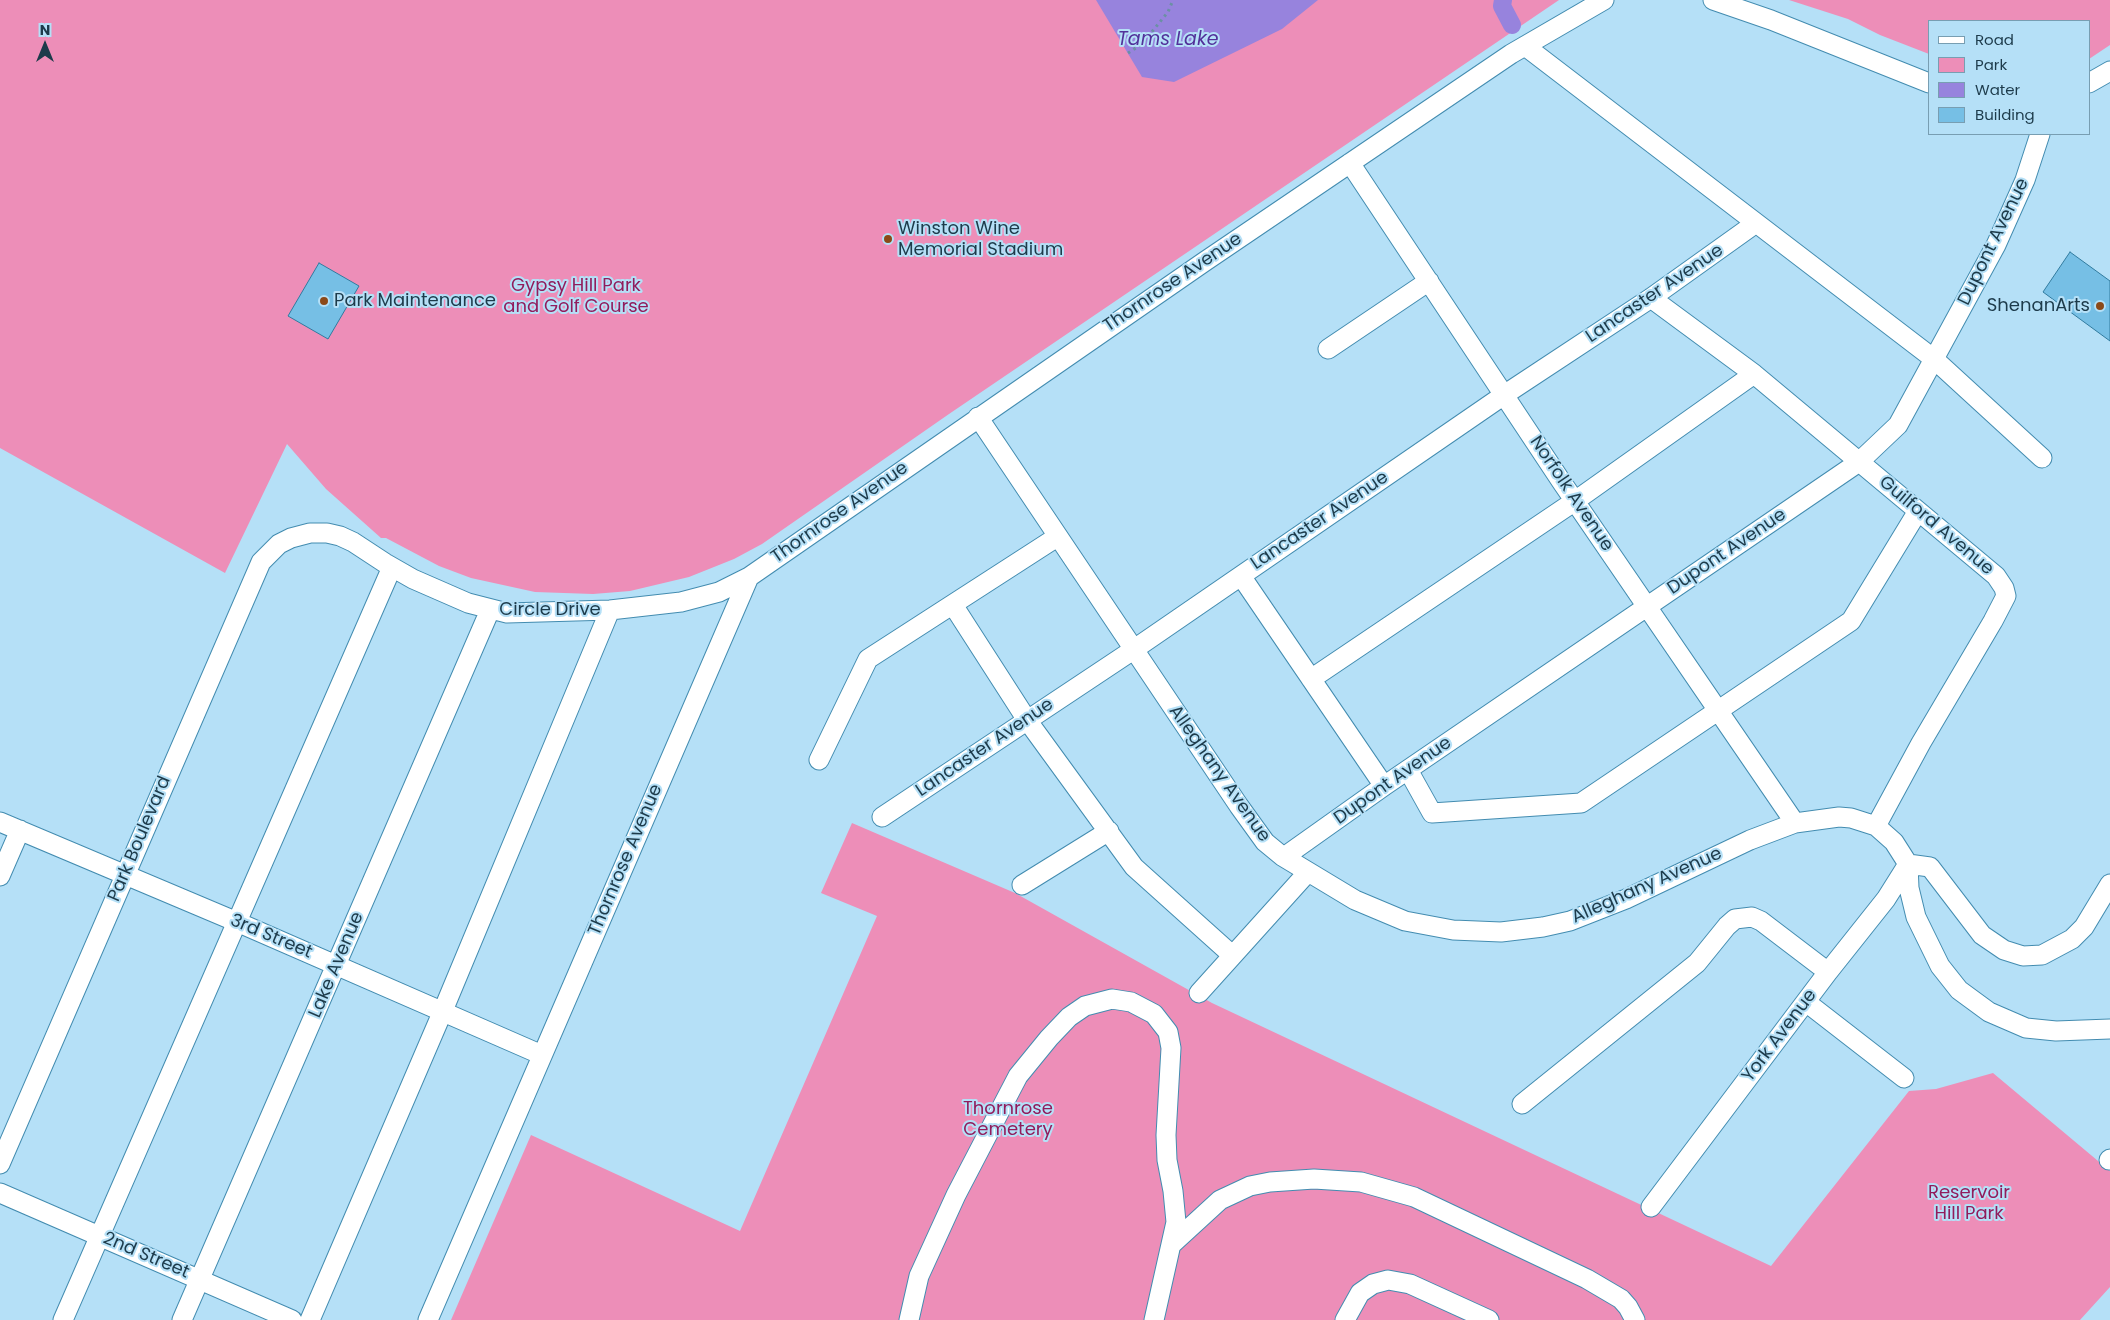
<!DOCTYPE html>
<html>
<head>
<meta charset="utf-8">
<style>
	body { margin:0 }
	#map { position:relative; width:2110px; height:1320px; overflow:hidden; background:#b5e0f7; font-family:Poppins,sans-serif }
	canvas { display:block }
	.legend { position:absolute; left:1928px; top:20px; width:162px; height:115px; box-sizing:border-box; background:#b5e0f7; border:1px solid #789eb2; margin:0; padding:6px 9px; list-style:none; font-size:15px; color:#1d3b4b }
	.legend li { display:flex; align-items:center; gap:10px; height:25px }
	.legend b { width:25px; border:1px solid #789eb2 }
	.north { position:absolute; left:20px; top:20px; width:50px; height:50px; -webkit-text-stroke:4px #b5e0f7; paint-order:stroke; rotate:0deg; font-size:14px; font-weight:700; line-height:20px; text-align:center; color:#1d3b4b }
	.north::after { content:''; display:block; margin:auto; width:18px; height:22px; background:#1d3b4b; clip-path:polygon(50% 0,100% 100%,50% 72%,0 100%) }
</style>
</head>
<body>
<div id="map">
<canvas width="2110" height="1320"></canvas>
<ul class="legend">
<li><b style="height:6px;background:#fff"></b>Road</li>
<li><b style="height:14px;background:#ed8eb8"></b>Park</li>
<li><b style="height:14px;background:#9783dd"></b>Water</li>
<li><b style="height:14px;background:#76bfe5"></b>Building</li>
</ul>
<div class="north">N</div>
</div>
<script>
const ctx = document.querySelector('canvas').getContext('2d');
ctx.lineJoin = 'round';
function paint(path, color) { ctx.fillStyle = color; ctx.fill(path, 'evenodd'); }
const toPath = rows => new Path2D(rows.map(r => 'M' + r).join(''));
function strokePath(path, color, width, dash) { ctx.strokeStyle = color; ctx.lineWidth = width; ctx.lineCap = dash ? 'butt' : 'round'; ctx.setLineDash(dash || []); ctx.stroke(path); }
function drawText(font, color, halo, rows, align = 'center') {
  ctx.font = font + ' Poppins,sans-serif'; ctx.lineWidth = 4; ctx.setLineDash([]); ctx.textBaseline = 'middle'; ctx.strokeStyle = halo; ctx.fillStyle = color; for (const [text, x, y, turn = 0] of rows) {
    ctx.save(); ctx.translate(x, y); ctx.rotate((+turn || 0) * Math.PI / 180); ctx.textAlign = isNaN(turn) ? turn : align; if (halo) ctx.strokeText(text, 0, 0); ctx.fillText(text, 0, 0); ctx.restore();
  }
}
paint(toPath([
	[0,0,1559,0,949,414,762,544,734,559,689,577,630,591,593,594,535,592,471,578,439,566,386,538,381,538,326,489,287,444,225,573,0,448],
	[1789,0,2110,0,2110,45,2089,59,2089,21,1929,21,1929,54,1880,35,1848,19],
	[852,823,1015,893,1212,1003,1771,1266,1909,1091,1936,1089,1993,1073,2110,1171,2110,1287,2080,1320,451,1320,531,1135,740,1231,877,916,821,893]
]), '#ed8eb8');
paint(toPath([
	[1096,0,1318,0,1282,29,1174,82,1142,77]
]), '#9783dd');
strokePath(toPath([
	[1503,0,1502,6,1512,25]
]), '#9783dd', 18);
const building = toPath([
	[2070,252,2110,281,2110,341,2043,292,2070,252],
	[319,263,359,286,328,339,288,316,319,263]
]);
paint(building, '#76bfe5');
strokePath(building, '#317b9f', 1);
const minor = toPath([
	[1713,0,1771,20,1929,83],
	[1525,46,1934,359,2042,458],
	[2089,83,2110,71],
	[1350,163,1561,481,1795,823],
	[1651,298,1754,374,1996,576,2004,588,2006,596,1993,621,1921,743,1876,826],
	[1328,349,1429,281],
	[978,417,1239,806,1265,842,1282,856,1355,900,1405,921,1453,930,1501,932,1543,927,1570,921,1626,899,1750,840,1795,823,1839,817,1851,818,1876,826,1894,842,1908,864,1909,888,1916,917,1940,966,1959,990,1989,1012,2026,1028,2056,1031,2110,1029],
	[1241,576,1384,786],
	[953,605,1027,720,1134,867,1232,955],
	[1311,679,1575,501,1754,374],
	[819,760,868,659,1057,537],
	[1408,770,1432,813,1581,803,1851,621,1918,511],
	[882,817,1133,650,1504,395,1651,298,1756,223],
	[0,822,237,922,542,1055],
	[1284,857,1384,786,1859,462,1898,425,1996,245,2025,180,2040,134],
	[0,876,20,830],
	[1022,885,1109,831],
	[1199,993,1308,872],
	[1806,1002,1904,1078],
	[1522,1104,1697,963,1727,926,1735,919,1752,917,1761,921,1828,972],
	[2109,1160,2110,1159],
	[0,1164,261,562,279,544,291,538,310,533,327,533,340,536,353,542,385,563,413,579,468,603,507,613,610,610,681,602,719,592,749,577,1204,262,1511,54,1604,0],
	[0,1193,292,1320],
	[1651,1207,1828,972,1886,899,1908,864,1930,867,1982,935,2004,950,2023,956,2042,955,2072,939,2084,927,2110,884],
	[1172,1244,1220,1200,1250,1186,1270,1182,1314,1179,1361,1182,1414,1197,1587,1279,1621,1299,1628,1307,1635,1320],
	[63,1320,392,567],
	[182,1320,490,610],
	[310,1320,442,1013,610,610],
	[428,1320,749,577],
	[909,1320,919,1276,956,1195,1018,1076,1049,1038,1069,1017,1085,1006,1112,999,1131,1002,1154,1014,1168,1032,1171,1048,1166,1135,1167,1160,1173,1191,1176,1222,1154,1320],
	[1345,1320,1360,1293,1373,1284,1388,1280,1410,1284,1489,1320]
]);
strokePath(minor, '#438cb0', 21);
strokePath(toPath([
	[1128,53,1142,44,1168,12,1173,0]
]), '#6b90a4', 3, [2.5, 4]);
strokePath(minor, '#fff', 19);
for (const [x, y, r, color] of [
	[888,239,5,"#8b4918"],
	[324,301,5,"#8b4918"],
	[2100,306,5,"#8b4918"]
]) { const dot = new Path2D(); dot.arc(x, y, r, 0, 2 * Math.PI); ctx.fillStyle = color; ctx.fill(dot); strokePath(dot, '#b5e0f7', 2); }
drawText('18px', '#1d3b4b', '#b5e0f7', [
	["Winston Wine",898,229],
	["Memorial Stadium",898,250],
	["Park Maintenance",334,301],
	["ShenanArts",2090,306,"right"]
], 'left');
drawText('18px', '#1d3b4b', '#b5e0f7', [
	["Dupont Avenue",1994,242,-64],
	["Thornrose Avenue",1173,283,-34],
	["Lancaster Avenue",1655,294,-34],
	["Norfolk Avenue",1571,494,56],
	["Thornrose Avenue",840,513,-35],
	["Lancaster Avenue",1320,521,-34],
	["Guilford Avenue",1936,526,40],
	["Dupont Avenue",1727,552,-34],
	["Circle Drive",550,610],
	["Lancaster Avenue",985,748,-34],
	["Alleghany Avenue",1219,774,55],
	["Dupont Avenue",1393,781,-35],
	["Park Boulevard",140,839,-67],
	["Thornrose Avenue",626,860,-67],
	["Alleghany Avenue",1647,886,-24],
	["3rd Street",271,937,23],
	["Lake Avenue",337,965,-67],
	["York Avenue",1780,1036,-53],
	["2nd Street",146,1256,23]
]);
drawText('18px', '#911c5c', '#b5e0f7', [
	["Gypsy Hill Park",576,286],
	["and Golf Course",576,307],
	["Thornrose",1008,1109],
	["Cemetery",1008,1130],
	["Reservoir",1969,1193],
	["Hill Park",1969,1214]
]);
drawText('italic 19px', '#52319a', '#b5e0f7', [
	["Tams Lake",1168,40]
]);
</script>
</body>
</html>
